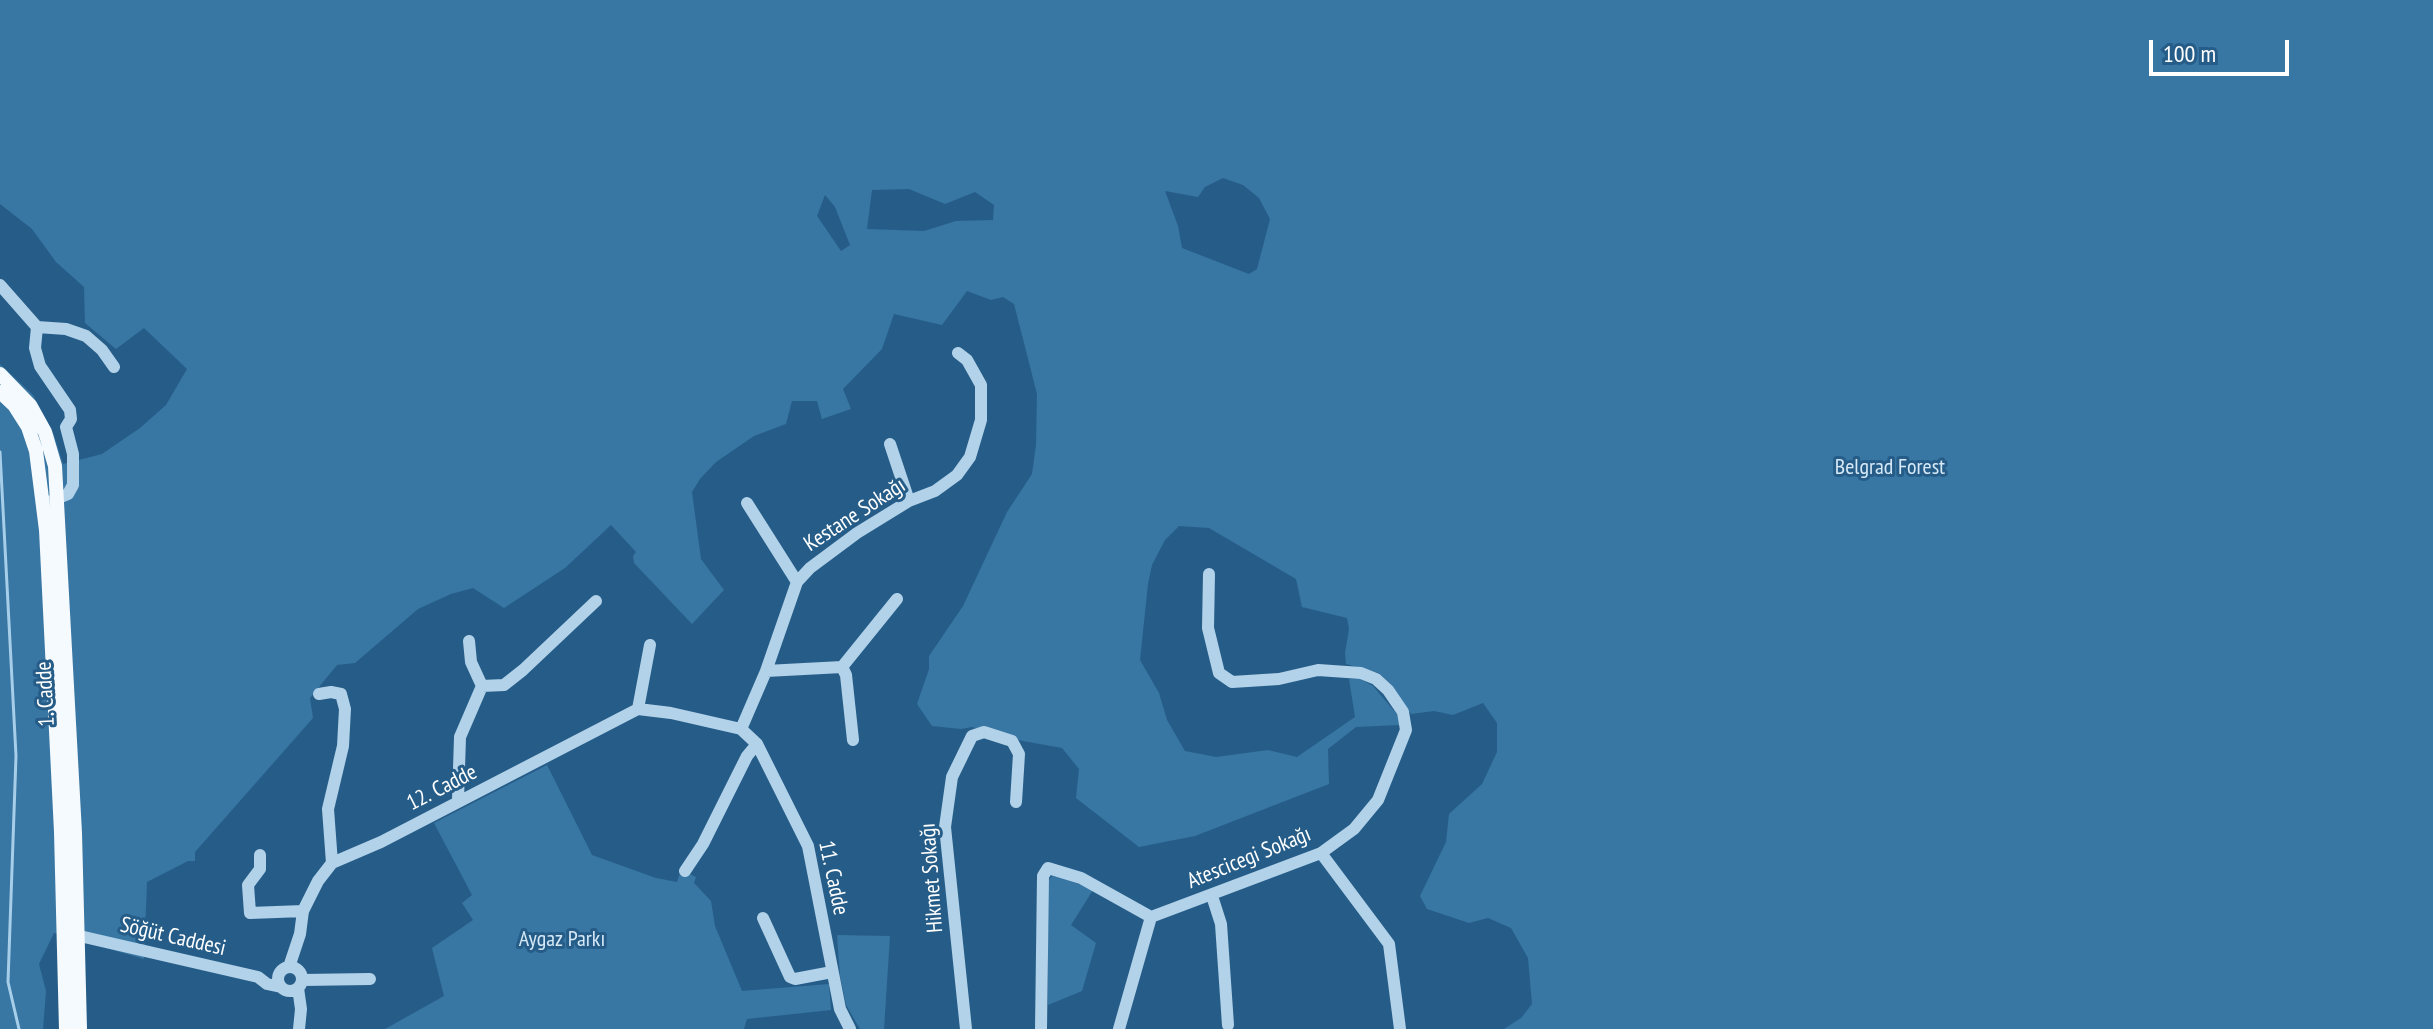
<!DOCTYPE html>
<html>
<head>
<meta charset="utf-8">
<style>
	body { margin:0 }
	#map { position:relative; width:2433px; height:1029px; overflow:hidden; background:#265d88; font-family:"PT Sans Narrow",sans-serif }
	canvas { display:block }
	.scale { position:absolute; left:2149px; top:40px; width:140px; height:36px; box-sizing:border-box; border:4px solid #fff; border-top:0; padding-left:10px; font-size:24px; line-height:28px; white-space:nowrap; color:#fff; -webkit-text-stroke:6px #265d88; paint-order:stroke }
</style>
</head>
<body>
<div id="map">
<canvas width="2433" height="1029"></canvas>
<div class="scale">100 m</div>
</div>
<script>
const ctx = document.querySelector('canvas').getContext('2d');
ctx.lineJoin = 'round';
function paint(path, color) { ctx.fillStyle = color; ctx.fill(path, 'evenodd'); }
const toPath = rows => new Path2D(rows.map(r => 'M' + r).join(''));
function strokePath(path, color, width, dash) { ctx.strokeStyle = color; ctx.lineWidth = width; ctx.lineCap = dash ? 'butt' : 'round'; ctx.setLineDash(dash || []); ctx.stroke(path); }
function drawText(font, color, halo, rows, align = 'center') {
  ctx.font = font + ' "PT Sans Narrow",sans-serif'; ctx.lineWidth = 6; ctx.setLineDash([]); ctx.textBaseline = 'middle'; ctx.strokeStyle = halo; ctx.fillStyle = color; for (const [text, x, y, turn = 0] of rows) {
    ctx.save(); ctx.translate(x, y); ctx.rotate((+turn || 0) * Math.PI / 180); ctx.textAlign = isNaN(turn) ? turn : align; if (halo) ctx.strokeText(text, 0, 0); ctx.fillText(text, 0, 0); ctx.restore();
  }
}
paint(toPath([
	[0,0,2433,0,2433,1029,1504,1029,1521,1018,1532,1004,1528,958,1511,928,1488,918,1469,923,1427,909,1420,896,1446,842,1449,814,1482,784,1497,752,1497,723,1483,703,1453,715,1434,711,1411,714,1391,684,1378,673,1346,664,1345,653,1349,629,1347,618,1302,607,1296,579,1209,528,1179,526,1165,540,1152,565,1148,584,1140,660,1159,693,1167,720,1185,751,1216,757,1268,750,1297,757,1355,717,1349,679,1361,679,1373,686,1401,719,1399,725,1356,727,1328,749,1329,784,1195,836,1139,847,1076,798,1079,769,1062,748,1023,741,972,727,961,729,932,726,917,704,929,669,929,656,963,606,1007,512,1032,474,1036,445,1037,394,1014,304,1003,297,991,300,967,291,942,325,894,314,882,349,843,389,851,409,822,419,817,401,792,401,786,424,754,436,716,462,700,479,692,492,701,559,724,590,692,624,634,563,633,556,636,552,611,525,565,568,504,608,473,588,451,594,418,609,355,663,337,665,310,698,313,718,195,852,195,861,188,861,147,882,144,959,54,933,39,964,46,991,43,1029,0,1029,0,364,33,395,54,435,63,464,102,454,140,428,166,405,187,369,144,328,116,349,85,323,84,287,56,262,32,229,0,204],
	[1223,178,1243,185,1259,198,1270,219,1257,269,1249,274,1182,248,1178,226,1165,191,1198,197,1205,187],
	[909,189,945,204,975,192,994,205,993,220,956,221,924,231,867,229,872,190],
	[825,195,835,207,850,245,841,251,817,216],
	[547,765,592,855,656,878,677,882,681,870,696,877,694,883,711,901,715,926,742,991,829,984,831,1010,747,1019,744,1029,385,1029,444,996,432,948,473,920,462,903,472,895,434,823],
	[1052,876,1064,878,1093,890,1071,925,1096,943,1082,991,1048,1005,1048,881],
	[837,935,890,936,884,1029,860,1029,846,1005,840,976]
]), '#3876a3');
strokePath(toPath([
	[0,452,16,756,8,982,19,1029]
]), '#a7cee9', 3);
strokePath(toPath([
	[0,285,37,327,35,348,40,366,70,410,71,419,66,427,73,454,73,485,68,494,49,502],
	[37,327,66,329,86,336,102,350,114,367],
	[890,444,909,501],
	[747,503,797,582],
	[469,641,471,662,482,686],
	[842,667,897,599],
	[766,671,842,667,846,675,853,740],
	[319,694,331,692,341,694,345,709,343,746,328,809,332,863],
	[638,709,671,713,741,729,757,744,808,846,840,1009,850,1029],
	[638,709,650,645],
	[741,729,766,671,797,582,810,568,857,533,909,501,935,491,957,475,970,457,981,420,981,385,967,360,958,353],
	[458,800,460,737,482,686,504,685,523,670,596,601],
	[1321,853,1389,944,1400,1029],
	[260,855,260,869,248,885,250,913,303,911],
	[685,871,703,844,747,756,757,744],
	[1212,896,1221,924,1228,1025],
	[1151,917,1321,853,1354,829,1378,800,1406,730,1403,712,1388,690,1376,679,1361,673,1318,670,1279,679,1232,682,1219,673,1208,628,1209,574],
	[763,918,790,977,795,979,832,972],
	[71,934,258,977,267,984,281,987],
	[289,967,300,934,303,911,318,881,332,863,381,842,638,709],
	'278 979a12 12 0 1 1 24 0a12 12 0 1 1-24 0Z',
	[302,980,370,979],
	[298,988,301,1009,299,1029],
	[966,1029,945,827,952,777,972,736,984,732,1012,741,1019,754,1016,802],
	[1041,1029,1043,876,1048,868,1081,878,1151,917],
	[1119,1029,1151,917]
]), '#b2d2e9', 12);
strokePath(toPath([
	[0,374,30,405,45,432,55,466,75,833,80,1029],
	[0,392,14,405,28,427,36,451,46,530,61,832,66,1029]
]), '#f5fafe', 14);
drawText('22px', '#d6e9f7', '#265d88', [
	["Belgrad Forest",1890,468],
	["Aygaz Parkı",562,940]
]);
drawText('22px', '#fff', '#265d88', [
	["Kestane Sokağı",855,515,-33],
	["1. Cadde",46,694,-93],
	["12. Cadde",442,788,-27],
	["Atescicegi Sokağı",1249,858,-22],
	["11. Cadde",833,878,78],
	["Hikmet Sokağı",932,878,-94],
	["Söğüt Caddesi",173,937,13]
]);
</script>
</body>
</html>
